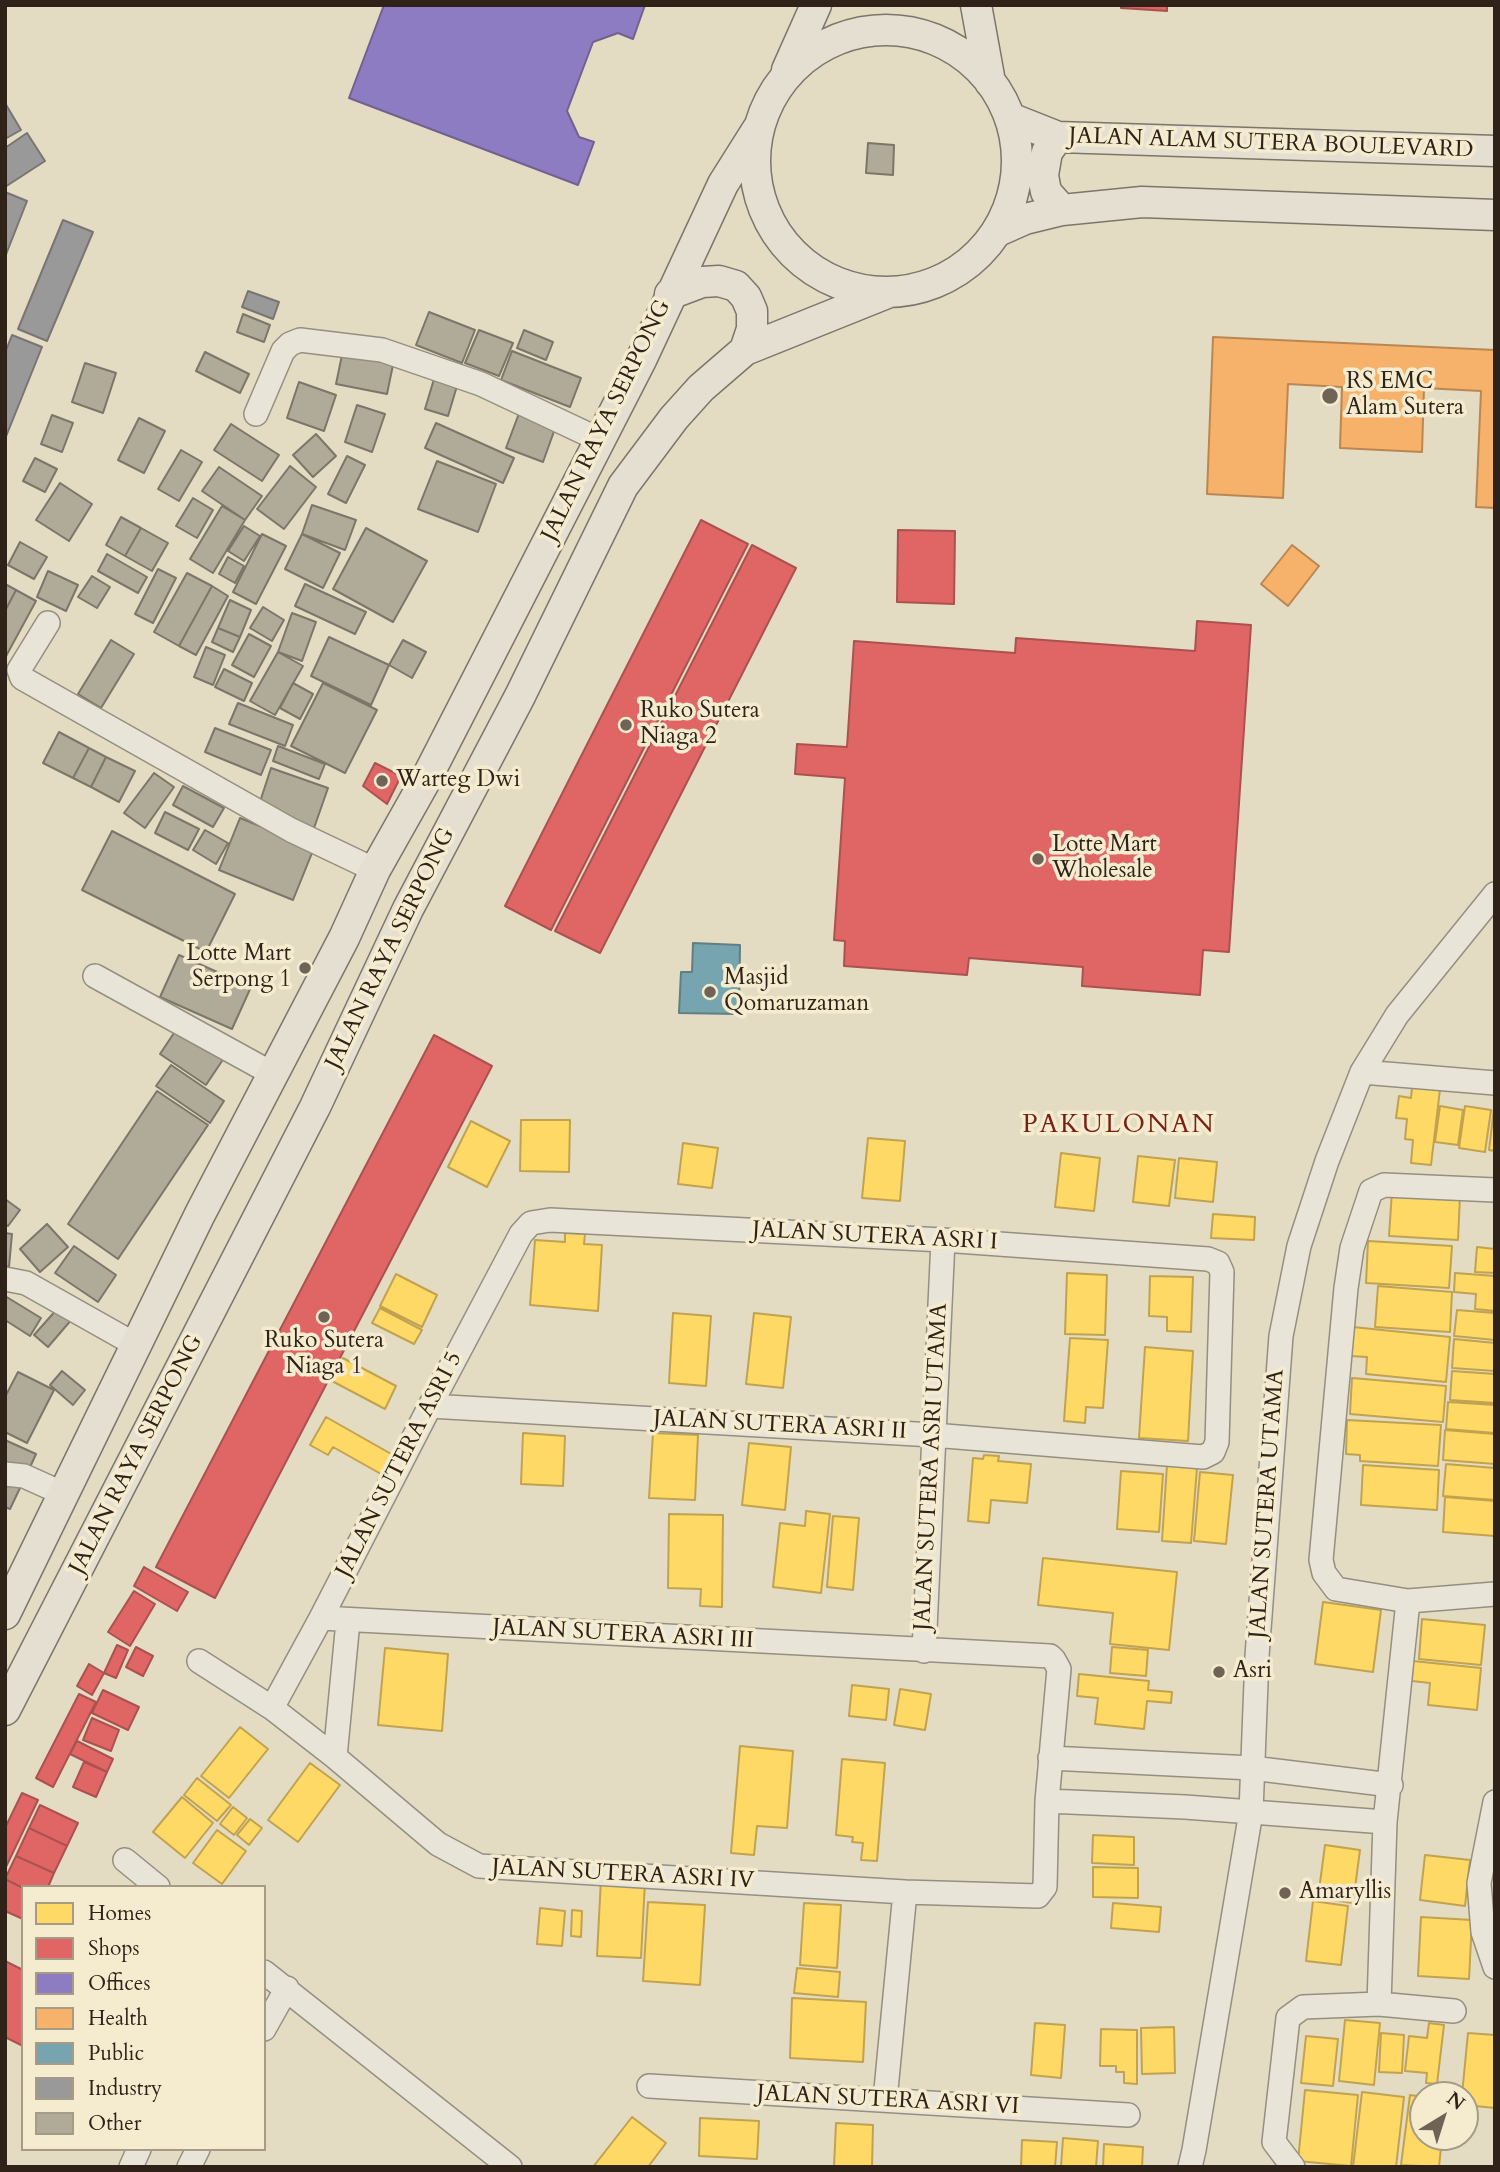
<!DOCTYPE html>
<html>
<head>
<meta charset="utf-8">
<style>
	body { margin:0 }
	#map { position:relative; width:1500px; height:2172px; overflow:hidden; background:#e3dbc2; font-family:Cardo,serif }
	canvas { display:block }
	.frame { position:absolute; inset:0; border:7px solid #2f2219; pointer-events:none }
	.legend { position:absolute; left:21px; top:1885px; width:245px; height:266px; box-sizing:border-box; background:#f5eccf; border:2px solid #a69b86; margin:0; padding:9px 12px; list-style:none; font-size:21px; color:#2f2219 }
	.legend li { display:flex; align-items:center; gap:14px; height:35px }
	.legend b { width:35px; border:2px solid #a69b86 }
	.north { position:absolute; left:1409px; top:2081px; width:70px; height:70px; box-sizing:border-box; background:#f5eccf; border:2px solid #a69b86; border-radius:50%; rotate:38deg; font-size:19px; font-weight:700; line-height:28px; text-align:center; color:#2f2219 }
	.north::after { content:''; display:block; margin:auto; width:24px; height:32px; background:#6e6354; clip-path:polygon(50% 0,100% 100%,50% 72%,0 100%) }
</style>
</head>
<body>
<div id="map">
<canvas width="1500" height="2172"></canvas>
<div class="frame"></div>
<ul class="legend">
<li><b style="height:19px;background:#ffd966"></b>Homes</li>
<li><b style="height:19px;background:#e06666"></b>Shops</li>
<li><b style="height:19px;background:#8e7cc3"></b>Offices</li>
<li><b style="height:19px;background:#f6b26b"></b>Health</li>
<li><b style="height:19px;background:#76a5af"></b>Public</li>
<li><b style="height:19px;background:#999"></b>Industry</li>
<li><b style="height:19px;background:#b0aa99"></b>Other</li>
</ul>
<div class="north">N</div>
</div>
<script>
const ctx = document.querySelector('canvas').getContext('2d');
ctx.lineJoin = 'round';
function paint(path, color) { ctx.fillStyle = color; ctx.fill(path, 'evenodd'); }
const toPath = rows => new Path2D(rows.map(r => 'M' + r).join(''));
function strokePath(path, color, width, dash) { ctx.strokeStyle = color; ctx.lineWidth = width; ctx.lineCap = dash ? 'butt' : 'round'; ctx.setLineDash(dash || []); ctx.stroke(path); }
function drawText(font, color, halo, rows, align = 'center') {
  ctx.font = font + ' Cardo,serif'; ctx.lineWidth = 7; ctx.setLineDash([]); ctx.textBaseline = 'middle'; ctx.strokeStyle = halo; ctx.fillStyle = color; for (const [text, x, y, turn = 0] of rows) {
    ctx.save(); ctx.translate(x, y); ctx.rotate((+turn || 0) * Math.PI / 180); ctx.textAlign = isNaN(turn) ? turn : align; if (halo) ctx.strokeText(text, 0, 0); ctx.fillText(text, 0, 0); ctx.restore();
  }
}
const homes = toPath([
	[1413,1078,1441,1081,1431,1165,1411,1163,1413,1140,1405,1139,1407,1119,1396,1118,1399,1096,1411,1098,1413,1078],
	[1440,1106,1463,1110,1458,1145,1435,1142,1440,1106],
	[1465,1106,1491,1110,1485,1152,1459,1148,1465,1106],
	[1494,1108,1495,1108,1495,1151,1489,1150,1494,1108],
	[521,1120,570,1120,569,1172,520,1171,521,1120],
	[471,1121,510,1141,487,1187,448,1167,471,1121],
	[868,1138,905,1141,900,1201,862,1198,868,1138],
	[683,1143,718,1148,712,1188,678,1184,683,1143],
	[1061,1153,1100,1158,1094,1211,1055,1207,1061,1153],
	[1138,1156,1175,1160,1169,1206,1133,1202,1138,1156],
	[1179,1158,1217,1162,1213,1202,1175,1198,1179,1158],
	[1392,1191,1460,1195,1458,1240,1389,1236,1392,1191],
	[1213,1214,1255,1217,1254,1240,1211,1238,1213,1214],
	[565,1233,585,1234,584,1244,602,1245,598,1311,530,1305,535,1240,565,1242,565,1233],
	[1368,1241,1452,1246,1449,1288,1366,1283,1368,1241],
	[1477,1247,1495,1249,1495,1273,1475,1272,1477,1247],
	[1067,1273,1107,1275,1105,1335,1065,1334,1067,1273],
	[1455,1273,1495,1276,1495,1311,1475,1309,1476,1294,1454,1292,1455,1273],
	[396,1274,437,1295,422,1327,380,1306,396,1274],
	[1150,1276,1193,1277,1191,1332,1167,1331,1167,1317,1149,1316,1150,1276],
	[1378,1286,1452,1292,1450,1332,1375,1327,1378,1286],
	[380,1308,422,1330,414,1344,372,1323,380,1308],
	[1457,1310,1495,1313,1495,1340,1454,1336,1457,1310],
	[673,1313,711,1316,706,1386,669,1383,673,1313],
	[754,1313,791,1317,783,1388,746,1384,754,1313],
	[1353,1327,1450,1337,1446,1382,1366,1374,1367,1357,1350,1356,1353,1327],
	[1070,1338,1108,1340,1103,1408,1086,1407,1085,1423,1064,1421,1070,1338],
	[1454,1339,1495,1343,1495,1371,1452,1368,1454,1339],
	[1145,1347,1193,1351,1188,1441,1139,1438,1145,1347],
	[343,1358,396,1386,385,1409,332,1381,343,1358],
	[1452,1371,1495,1374,1495,1403,1450,1400,1452,1371],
	[1352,1378,1446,1386,1443,1422,1350,1414,1352,1378],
	[1448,1402,1495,1405,1495,1433,1446,1429,1448,1402],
	[326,1417,393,1455,381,1474,333,1447,328,1455,310,1445,326,1417],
	[1347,1420,1441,1425,1438,1466,1360,1461,1360,1455,1346,1454,1347,1420],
	[1445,1430,1495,1434,1495,1464,1443,1460,1445,1430],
	[523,1433,565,1436,563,1486,521,1484,523,1433],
	[653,1433,698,1435,695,1500,649,1498,653,1433],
	[749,1443,791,1447,785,1510,742,1505,749,1443],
	[984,1455,999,1456,998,1461,1031,1464,1027,1503,991,1500,989,1523,968,1521,973,1458,983,1459,984,1455],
	[1446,1464,1495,1468,1495,1500,1443,1496,1446,1464],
	[1167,1465,1197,1468,1191,1543,1162,1541,1167,1465],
	[1363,1465,1439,1470,1437,1510,1361,1505,1363,1465],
	[1121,1471,1163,1474,1159,1532,1117,1529,1121,1471],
	[1200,1472,1233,1475,1226,1544,1194,1541,1200,1472],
	[1445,1497,1495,1501,1495,1536,1443,1532,1445,1497],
	[806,1511,830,1514,821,1593,773,1587,780,1523,805,1526,806,1511],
	[669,1514,723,1515,722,1607,700,1606,701,1589,668,1588,669,1514],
	[833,1516,859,1518,853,1590,827,1587,833,1516],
	[1043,1558,1177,1572,1169,1650,1110,1644,1113,1613,1038,1605,1043,1558],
	[1323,1602,1381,1610,1373,1672,1315,1664,1323,1602],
	[1422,1619,1485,1625,1481,1665,1419,1659,1422,1619],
	[1112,1647,1148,1650,1146,1676,1110,1673,1112,1647],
	[385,1648,448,1654,442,1731,378,1725,385,1648],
	[1413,1661,1481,1668,1477,1710,1428,1705,1430,1683,1412,1681,1413,1661],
	[1079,1674,1149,1681,1148,1690,1172,1692,1171,1703,1147,1701,1144,1729,1095,1724,1098,1698,1077,1696,1079,1674],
	[852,1685,889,1689,886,1720,849,1716,852,1685],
	[900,1689,931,1694,925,1730,894,1725,900,1689],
	[240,1727,268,1749,229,1798,201,1776,240,1727],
	[740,1746,793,1751,787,1828,757,1826,754,1855,731,1853,740,1746],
	[842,1759,885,1763,877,1861,861,1860,863,1843,852,1842,853,1837,836,1835,842,1759],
	[310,1763,340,1785,298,1842,268,1820,310,1763],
	[197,1778,231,1805,217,1821,184,1795,197,1778],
	[182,1797,213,1823,185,1858,153,1832,182,1797],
	[233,1807,247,1818,234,1835,220,1824,233,1807],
	[250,1819,262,1828,249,1845,237,1835,250,1819],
	[217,1830,246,1851,222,1884,193,1863,217,1830],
	[1093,1835,1134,1837,1134,1865,1092,1863,1093,1835],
	[1325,1845,1360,1850,1353,1903,1318,1898,1325,1845],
	[1425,1855,1470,1860,1465,1906,1420,1900,1425,1855],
	[1093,1867,1138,1868,1138,1898,1093,1897,1093,1867],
	[601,1879,645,1881,641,1958,597,1956,601,1879],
	[1313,1901,1348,1906,1341,1965,1306,1961,1313,1901],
	[648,1902,705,1905,700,1985,643,1981,648,1902],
	[804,1903,841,1905,837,1968,800,1965,804,1903],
	[1113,1903,1161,1907,1159,1932,1111,1928,1113,1903],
	[540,1908,565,1911,562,1946,537,1944,540,1908],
	[572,1910,582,1911,581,1937,571,1936,572,1910],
	[1421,1917,1472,1920,1469,1979,1418,1976,1421,1917],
	[797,1968,840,1972,838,1997,794,1993,797,1968],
	[792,1998,866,2002,863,2062,790,2058,792,1998],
	[1345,2020,1380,2023,1374,2085,1339,2081,1345,2020],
	[1035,2023,1065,2025,1061,2078,1031,2075,1035,2023],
	[1429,2023,1444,2025,1437,2084,1426,2083,1427,2073,1405,2071,1409,2036,1427,2038,1429,2023],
	[1174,2027,1175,2073,1142,2074,1141,2028,1174,2027],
	[1101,2029,1137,2030,1137,2084,1124,2083,1124,2072,1116,2072,1116,2066,1100,2066,1101,2029],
	[1381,2033,1404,2035,1402,2073,1379,2072,1381,2033],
	[1468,2033,1495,2035,1495,2108,1465,2105,1465,2095,1462,2095,1468,2033],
	[1306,2036,1338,2039,1333,2086,1301,2083,1306,2036],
	[1305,2090,1358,2095,1351,2166,1298,2161,1305,2090],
	[1362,2092,1404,2097,1396,2167,1353,2167,1362,2092],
	[1410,2095,1423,2097,1423,2137,1442,2137,1439,2167,1401,2165,1410,2095],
	[632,2117,666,2143,648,2167,593,2167,632,2117],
	[700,2118,759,2121,757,2159,699,2156,700,2118],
	[836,2123,873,2125,872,2167,834,2167,836,2123],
	[1063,2138,1098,2141,1096,2167,1061,2167,1063,2138],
	[1022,2140,1057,2142,1055,2167,1021,2167,1022,2140],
	[1104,2144,1143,2147,1142,2167,1103,2167,1104,2144]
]);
paint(homes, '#ffd966');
strokePath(homes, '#c1a24f', 2);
const shops = toPath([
	[1121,5,1167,5,1167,11,1121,8,1121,5],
	[701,520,748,544,551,930,505,906,701,520],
	[898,530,955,531,954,604,897,602,898,530],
	[752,545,796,568,600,953,555,931,752,545],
	[1197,621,1251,625,1229,952,1203,950,1200,995,1082,986,1083,967,969,958,967,975,844,966,845,941,834,940,845,778,795,774,797,744,847,747,854,641,1015,653,1016,638,1195,651,1197,621],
	[375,763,401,776,387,804,363,786,375,763],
	[434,1035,492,1066,215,1598,156,1567,434,1035],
	[144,1567,188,1592,177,1611,134,1586,144,1567],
	[134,1591,155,1604,130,1646,108,1632,134,1591],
	[117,1645,128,1650,116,1678,104,1673,117,1645],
	[136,1647,153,1656,143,1676,126,1667,136,1647],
	[89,1664,104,1673,92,1695,77,1686,89,1664],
	[103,1690,139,1707,128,1730,92,1713,103,1690],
	[79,1694,96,1702,53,1787,36,1778,79,1694],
	[92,1718,119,1730,111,1751,83,1740,92,1718],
	[77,1741,113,1759,107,1772,70,1754,77,1741],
	[84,1762,107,1772,96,1797,73,1787,84,1762],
	[22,1793,38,1800,5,1869,5,1828,22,1793],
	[40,1805,78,1823,67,1846,29,1828,40,1805],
	[29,1828,67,1846,54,1873,16,1856,29,1828],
	[16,1856,54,1873,48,1887,23,1888,5,1879,16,1856],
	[5,1879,23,1888,23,1919,5,1911,5,1879],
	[5,1961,23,1970,23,2046,5,2037,5,1961]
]);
paint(shops, '#e06666');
strokePath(shops, '#ab524f', 2);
const offices = toPath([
	[384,5,645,5,633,39,618,33,593,42,567,111,579,137,594,142,578,185,349,98,384,5]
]);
paint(offices, '#8e7cc3');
strokePath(offices, '#726190', 2);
const health = toPath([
	[1213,337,1495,350,1495,508,1476,507,1481,391,1424,388,1422,452,1340,448,1342,387,1288,384,1283,498,1207,494,1213,337],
	[1292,545,1319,566,1288,606,1261,584,1292,545]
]);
paint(health, '#f6b26b');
strokePath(health, '#ba8752', 2);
const public = toPath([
	[693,943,740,945,739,1014,679,1013,681,972,692,972,693,943]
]);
paint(public, '#76a5af');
strokePath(public, '#617e82', 2);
const industry = toPath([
	[5,103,21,130,5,139,5,103],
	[27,133,45,161,5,187,5,148,27,133],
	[5,192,27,201,5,257,5,192],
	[63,220,93,232,47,341,18,329,63,220],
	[248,291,279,302,273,319,242,307,248,291],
	[12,335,42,347,5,439,5,353,12,335]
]);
paint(industry, '#999');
strokePath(industry, '#797573', 2);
const building = toPath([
	[868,143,894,145,893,175,866,173,868,143],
	[429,312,475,330,462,363,416,345,429,312],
	[243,314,270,325,264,342,237,332,243,314],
	[479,330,513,343,499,376,465,363,479,330],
	[524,330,553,342,546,360,517,348,524,330],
	[343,350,394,360,387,394,336,384,343,350],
	[512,351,581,378,570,407,501,380,512,351],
	[205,352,249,374,240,393,196,371,205,352],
	[85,363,116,373,103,413,72,402,85,363],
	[434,379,457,386,448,416,425,409,434,379],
	[299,382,336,395,324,431,287,418,299,382],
	[357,405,385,414,372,452,345,442,357,405],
	[521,408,557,423,543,462,506,448,521,408],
	[52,415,73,423,62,452,41,444,52,415],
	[139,418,165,431,144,473,118,460,139,418],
	[436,423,514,458,503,483,425,448,436,423],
	[231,424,279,455,262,481,214,450,231,424],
	[316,434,336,456,313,477,293,455,316,434],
	[181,450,202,462,179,501,158,489,181,450],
	[347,456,365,465,346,503,328,494,347,456],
	[35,458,57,469,45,492,23,481,35,458],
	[437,461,496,484,478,532,418,509,437,461],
	[290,466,316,487,284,529,257,509,290,466],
	[219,467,262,496,245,520,202,491,219,467],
	[60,483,92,504,69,541,36,520,60,483],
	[193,498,213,510,197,538,176,526,193,498],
	[312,505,356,520,345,550,302,534,312,505],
	[222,506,245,520,213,573,190,559,222,506],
	[121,517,141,528,125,556,106,545,121,517],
	[244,526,260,536,244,561,228,551,244,526],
	[141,528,168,543,152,571,125,556,141,528],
	[366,528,427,561,393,622,333,589,366,528],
	[262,534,286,546,256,604,233,592,262,534],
	[302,534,340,553,323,588,285,569,302,534],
	[20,542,47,557,34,579,8,565,20,542],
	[107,554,147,577,138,593,98,571,107,554],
	[228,557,244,566,235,583,219,574,228,557],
	[158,569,176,578,153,623,135,614,158,569],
	[48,571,78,585,66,611,37,597,48,571],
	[187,573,212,586,179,646,154,632,187,573],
	[92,576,110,587,97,608,78,597,92,576],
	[5,584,16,590,5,611,5,584],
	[305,584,366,612,355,634,295,606,305,584],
	[212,586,228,596,196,655,179,646,212,586],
	[16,590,36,601,5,658,5,611,16,590],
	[230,600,251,610,240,637,218,628,230,600],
	[263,607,284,620,272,641,250,628,263,607],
	[292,613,316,622,302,661,278,652,292,613],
	[218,628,240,637,233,652,212,642,218,628],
	[249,634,271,646,254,677,232,665,249,634],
	[329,637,389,665,371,705,311,676,329,637],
	[111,640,134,654,101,708,78,694,111,640],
	[403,640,426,652,412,678,389,665,403,640],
	[206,647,225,655,213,685,194,677,206,647],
	[278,652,303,666,275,715,250,701,278,652],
	[224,669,252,683,244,701,215,687,224,669],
	[293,683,313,694,300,719,280,708,293,683],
	[323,683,377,710,345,773,291,746,323,683],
	[238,703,293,725,285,746,229,724,238,703],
	[215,728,271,750,261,775,205,752,215,728],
	[59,732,89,748,73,778,43,763,59,732],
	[278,746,325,764,319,779,273,761,278,746],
	[89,748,106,757,91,787,73,778,89,748],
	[106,757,135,771,119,802,91,787,106,757],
	[271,768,328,788,314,828,258,808,271,768],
	[154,773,174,787,145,828,124,813,154,773],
	[183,786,224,808,213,827,173,805,183,786],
	[165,812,199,829,188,850,155,833,165,812],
	[240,818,314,848,293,900,219,870,240,818],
	[205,830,228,843,216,864,193,850,205,830],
	[112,831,235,894,206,952,82,890,112,831],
	[179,955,251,987,232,1029,160,997,179,955],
	[178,1027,224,1058,206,1085,160,1054,178,1027],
	[171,1065,224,1101,210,1123,156,1086,171,1065],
	[157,1091,208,1125,118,1259,68,1224,157,1091],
	[5,1199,20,1210,8,1226,5,1224,5,1199],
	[47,1224,68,1247,40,1272,20,1249,47,1224],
	[5,1233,12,1234,9,1267,5,1266,5,1233],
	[74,1246,116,1275,98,1302,55,1273,74,1246],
	[5,1296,41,1318,30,1336,5,1320,5,1296],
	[58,1308,72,1319,48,1347,34,1335,58,1308],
	[62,1371,85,1390,73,1405,50,1385,62,1371],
	[18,1372,54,1390,27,1443,5,1432,5,1397,18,1372],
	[5,1440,36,1454,26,1476,5,1466,5,1440],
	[5,1480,20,1488,10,1509,5,1507,5,1480]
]);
paint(building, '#b0aa99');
strokePath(building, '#7c7669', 2);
const minor = toPath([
	[256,414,283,351,290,344,300,340,382,350,481,384,600,440],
	[48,623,19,670,22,678,291,830,375,870],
	[95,976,273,1074],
	[1362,1072,1495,1083],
	[1495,1190,1384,1185,1371,1191,1352,1248,1346,1288,1321,1560,1324,1573,1336,1589,1408,1601,1495,1594],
	[5,1279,26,1283,136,1345],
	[5,1474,24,1476,64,1494],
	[924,1651,943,1240],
	[199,1661,272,1708,335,1757,438,1844,479,1866,905,1892,1038,1896,1045,1887,1047,1801,1059,1669,1054,1660,1050,1656,321,1618],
	[272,1708,321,1618,430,1406,521,1234,531,1223,550,1220,943,1240,1208,1259,1218,1263,1222,1272,1217,1442,1213,1452,1203,1457,933,1435,430,1406],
	[335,1757,348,1621],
	[1050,1758,1252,1768,1391,1785],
	[1047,1801,1185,1807,1385,1822],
	[1495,1802,1479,1883,1483,1932,1495,1967],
	[125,1860,158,1887],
	[264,1972,510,2167],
	[1379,2004,1385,1822,1408,1601],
	[264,2029,287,1988],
	[649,2086,1128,2115],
	[885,2100,905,1892],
	[131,2167,139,2149],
	[189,2167,198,2149],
	[1190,2167,1194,2150,1251,1812,1257,1656,1281,1336,1299,1246,1327,1161,1362,1072,1397,1015,1495,894],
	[1293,2167,1274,2142,1288,2018,1303,2007,1379,2004,1454,2011]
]);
const major = toPath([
	[976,5,990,82],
	'755 161a131 131 0 1 1 262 0a131 131 0 1 1-262 0Z',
	[787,70,816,5],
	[1010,118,1058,137,1495,151],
	[1058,137,1047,152,1043,175,1046,192,1062,210],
	[998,231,1025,219,1062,210,1142,202,1495,215],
	[670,294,702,282,719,281,736,286,746,297,752,311,752,329,745,350],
	[5,1614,200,1214,344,938,375,870,424,783,641,360,723,184,757,130],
	[5,1710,315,1107,408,909,520,696,623,486,674,418,701,388,745,350,887,293]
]);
strokePath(minor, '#958f80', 26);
strokePath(major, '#7c7669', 33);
strokePath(minor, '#e8e4d7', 23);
strokePath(major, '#e4dfd1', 30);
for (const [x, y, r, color] of [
	[1330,396,9,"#6e6354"],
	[626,725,7,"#6e6354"],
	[382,781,7,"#6e6354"],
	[1038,859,7,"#6e6354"],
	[305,968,7,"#6e6354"],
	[710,992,7,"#6e6354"],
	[324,1317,7,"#6e6354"],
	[1219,1672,7,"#6e6354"],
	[1285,1893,7,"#6e6354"]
]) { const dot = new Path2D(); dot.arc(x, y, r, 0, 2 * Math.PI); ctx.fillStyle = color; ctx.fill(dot); strokePath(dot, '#f5eccf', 2.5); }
drawText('23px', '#2f2219', '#f5eccf', [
	["JALAN ALAM SUTERA BOULEVARD",1271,144,2],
	["JALAN RAYA SERPONG",607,421,-64],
	["JALAN RAYA SERPONG",391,949,-64],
	["JALAN SUTERA ASRI I",875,1237,3],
	["JALAN SUTERA ASRI II",780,1426,3],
	["JALAN RAYA SERPONG",137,1455,-63],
	["JALAN SUTERA ASRI 5",400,1465,-63],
	["JALAN SUTERA ASRI UTAMA",932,1467,-87],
	["JALAN SUTERA UTAMA",1268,1504,-86],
	["JALAN SUTERA ASRI III",623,1635,3],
	["JALAN SUTERA ASRI IV",623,1875,3],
	["JALAN SUTERA ASRI VI",888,2101,3]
]);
drawText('23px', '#2f2219', '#f5eccf', [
	["RS EMC",1346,383],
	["Alam Sutera",1346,409],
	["Ruko Sutera",640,712],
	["Niaga 2",640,738],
	["Warteg Dwi",396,781],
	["Lotte Mart",1052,846],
	["Wholesale",1052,872],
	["Lotte Mart",291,955,"right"],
	["Serpong 1",291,981,"right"],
	["Masjid",724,979],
	["Qomaruzaman",724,1005],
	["Ruko Sutera",324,1342,"center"],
	["Niaga 1",324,1368,"center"],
	["Asri",1233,1672],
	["Amaryllis",1299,1893]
], 'left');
ctx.letterSpacing = '2px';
drawText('26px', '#7a1f14', '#f5eccf', [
	["PAKULONAN",1119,1126]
]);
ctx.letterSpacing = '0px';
</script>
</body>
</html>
